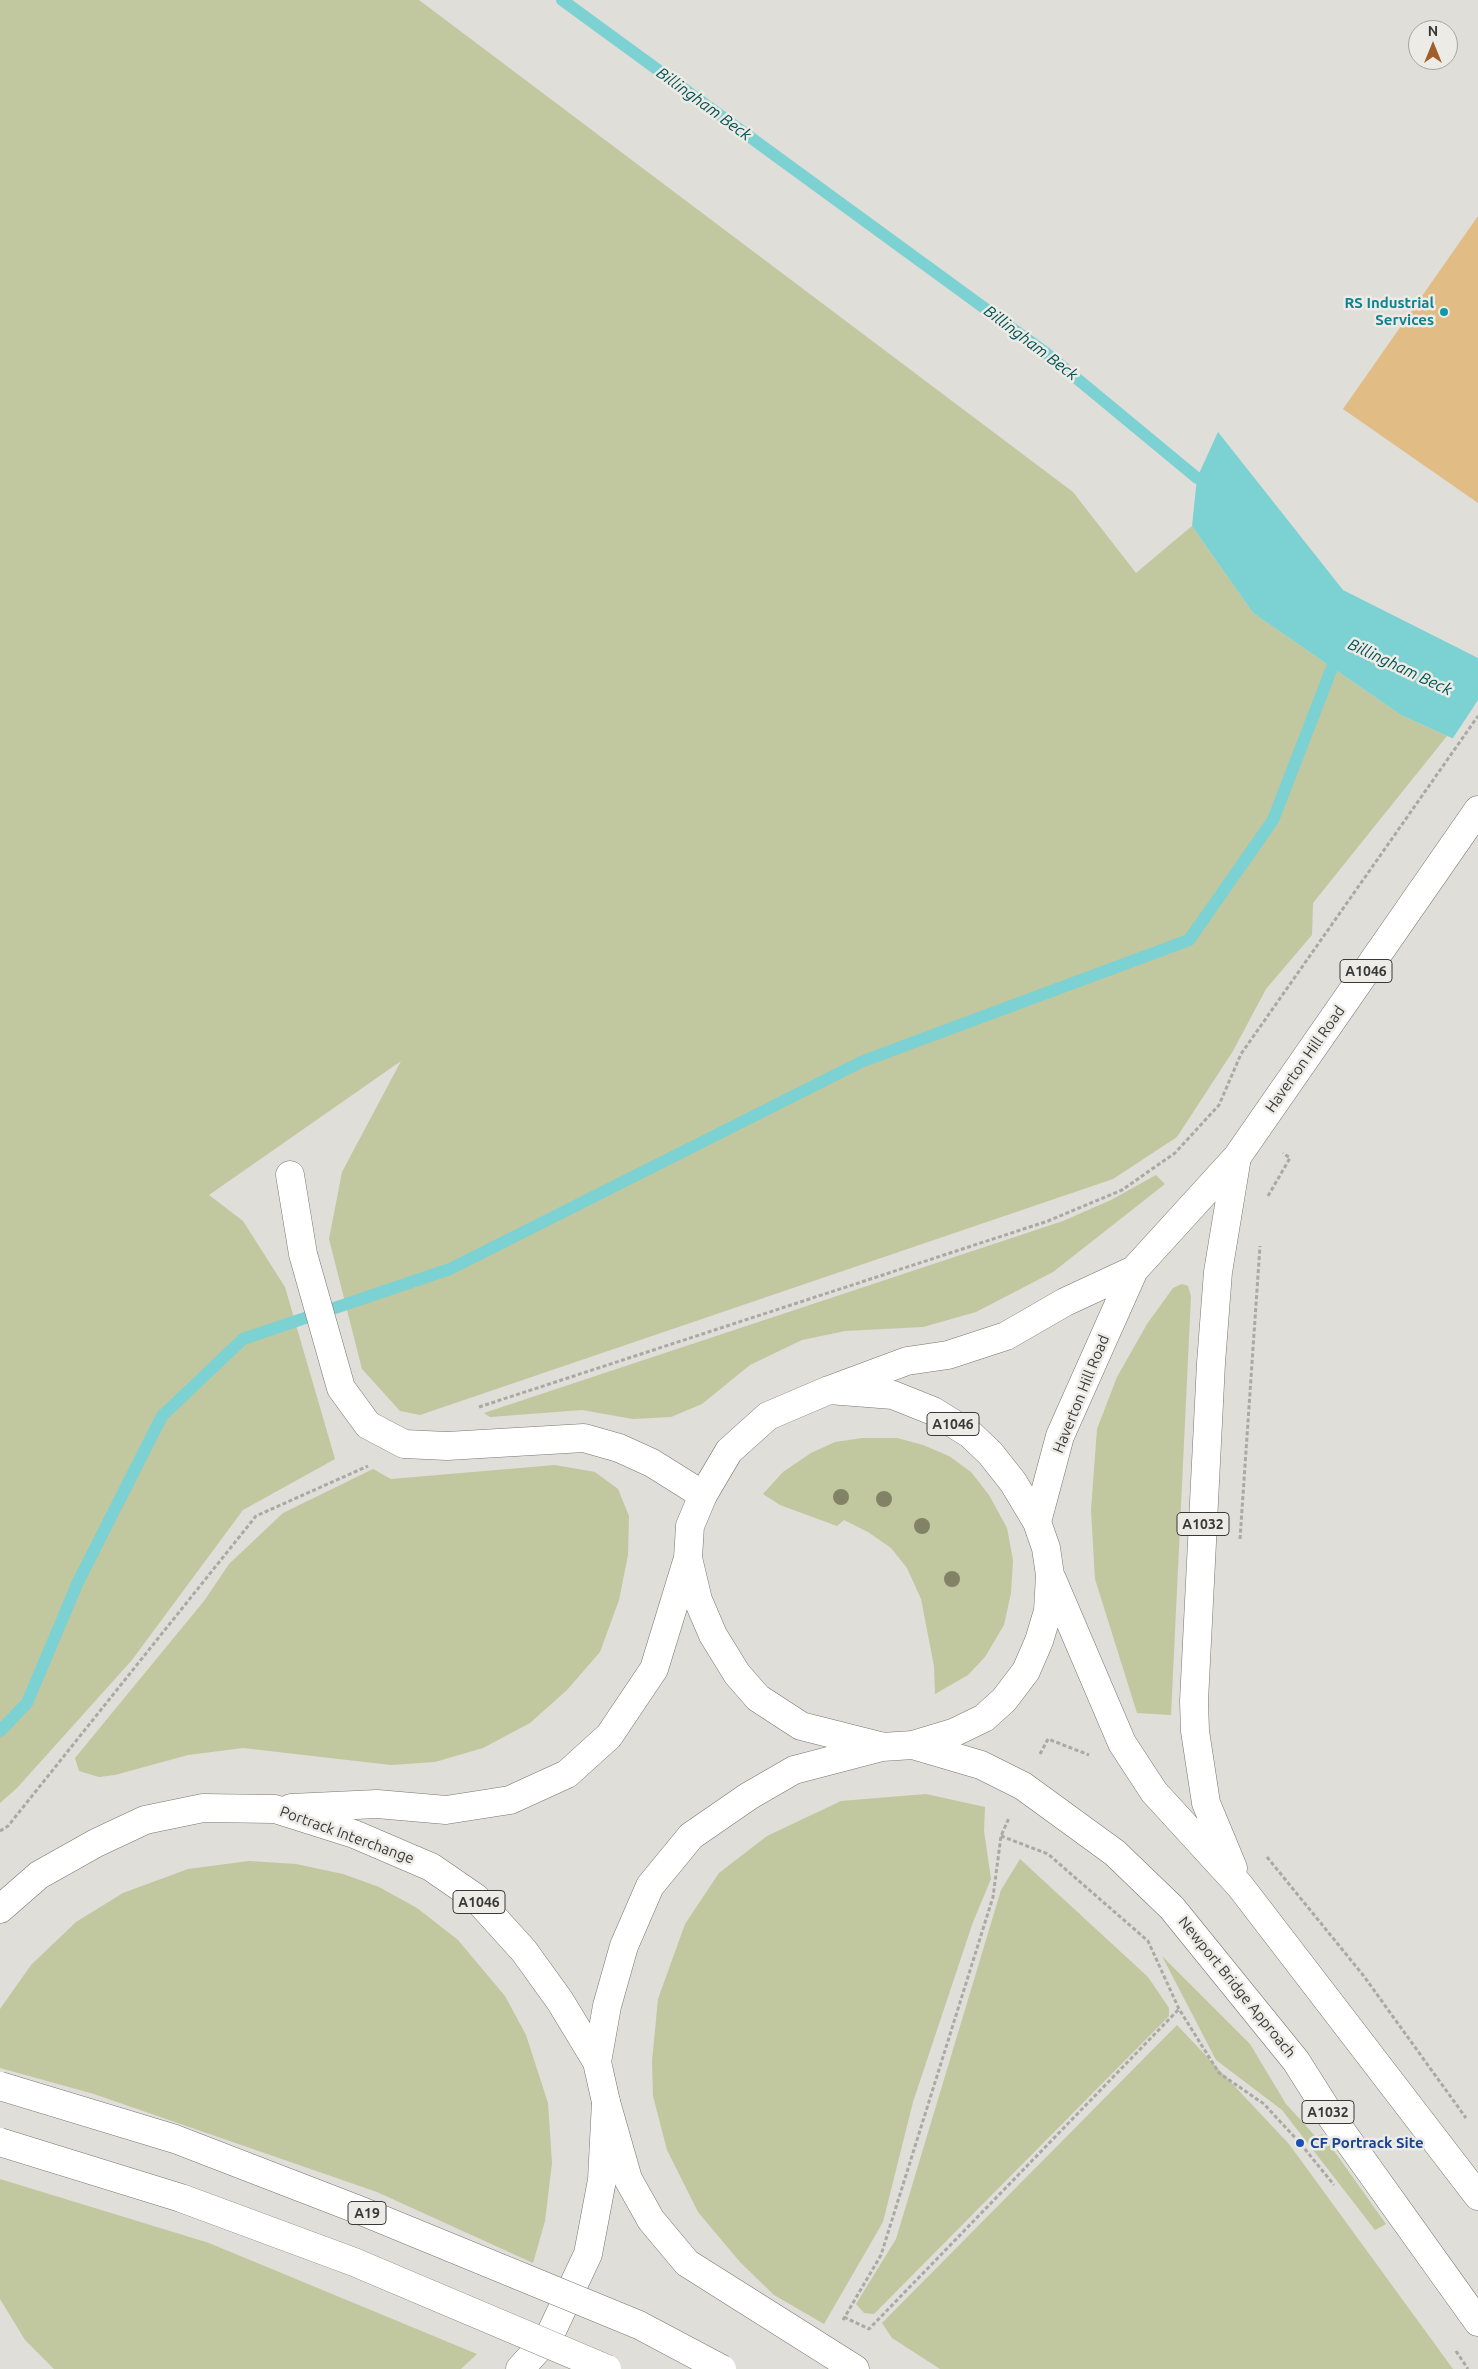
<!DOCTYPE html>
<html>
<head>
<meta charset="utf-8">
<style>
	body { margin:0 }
	#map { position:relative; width:1478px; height:2369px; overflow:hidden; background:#dfded8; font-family:Ubuntu,sans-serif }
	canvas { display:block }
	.north { position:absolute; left:1408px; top:20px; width:50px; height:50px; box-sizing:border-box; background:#ecebe5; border:1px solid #a5a49f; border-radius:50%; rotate:0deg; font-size:14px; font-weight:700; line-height:20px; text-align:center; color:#3a3937 }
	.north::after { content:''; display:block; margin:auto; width:18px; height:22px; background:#a05e2c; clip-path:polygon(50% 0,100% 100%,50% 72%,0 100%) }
</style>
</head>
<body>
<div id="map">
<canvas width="1478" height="2369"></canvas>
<div class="north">N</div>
</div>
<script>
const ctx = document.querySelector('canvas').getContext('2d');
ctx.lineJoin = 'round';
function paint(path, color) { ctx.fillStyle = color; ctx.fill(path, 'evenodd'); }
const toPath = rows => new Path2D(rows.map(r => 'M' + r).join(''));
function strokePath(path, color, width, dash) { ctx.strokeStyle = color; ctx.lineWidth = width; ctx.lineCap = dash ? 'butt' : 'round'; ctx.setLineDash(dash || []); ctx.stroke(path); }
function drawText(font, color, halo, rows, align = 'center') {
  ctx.font = font + ' Ubuntu,sans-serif'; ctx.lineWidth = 5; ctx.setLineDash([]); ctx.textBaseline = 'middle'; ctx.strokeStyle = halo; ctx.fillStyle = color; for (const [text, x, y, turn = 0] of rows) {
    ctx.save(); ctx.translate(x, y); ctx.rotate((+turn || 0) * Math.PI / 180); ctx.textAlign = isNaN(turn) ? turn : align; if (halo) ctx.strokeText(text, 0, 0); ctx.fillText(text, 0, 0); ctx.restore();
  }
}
paint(toPath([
	[0,0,419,0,1073,492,1136,573,1192,526,1253,613,1401,715,1447,736,1313,903,1312,935,1266,989,1233,1051,1177,1137,1113,1179,420,1415,400,1411,362,1369,329,1239,342,1172,401,1061,209,1195,243,1221,285,1287,335,1459,243,1510,132,1660,17,1788,0,1803],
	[1156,1175,1165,1184,1053,1272,976,1312,923,1327,845,1331,802,1340,750,1365,702,1404,671,1417,633,1419,582,1410,490,1417,484,1413,1063,1221,1111,1200],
	[1182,1284,1188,1286,1191,1296,1171,1715,1137,1713,1095,1579,1091,1510,1097,1429,1117,1377,1147,1324,1173,1288],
	[862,1438,897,1438,923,1445,949,1456,971,1472,989,1495,1007,1528,1013,1560,1011,1593,1004,1625,985,1657,968,1675,935,1694,934,1666,921,1599,907,1568,891,1548,868,1532,844,1520,837,1526,780,1505,763,1494,783,1472,811,1453,835,1442],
	[555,1465,595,1472,618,1489,629,1516,628,1555,619,1600,600,1652,567,1690,530,1723,483,1748,435,1762,391,1765,243,1748,188,1755,115,1775,99,1777,79,1771,75,1758,204,1601,229,1564,283,1513,373,1469,391,1479],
	[926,1794,985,1807,984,1831,991,1879,973,1922,913,2102,883,2222,824,2324,774,2295,740,2262,698,2212,667,2150,653,2096,652,2061,658,1999,685,1924,719,1873,767,1836,841,1801],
	[1020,1859,1148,1977,1169,2008,1169,2016,874,2314,864,2313,856,2304,896,2239,1001,1890],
	[249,1861,296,1864,343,1874,379,1887,417,1908,458,1940,505,1996,526,2035,548,2103,552,2163,545,2221,533,2263,377,2192,94,2094,0,2068,0,2009,31,1965,76,1922,123,1893,188,1869],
	[1162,1956,1250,2044,1286,2104,1316,2137,1322,2134,1386,2224,1375,2230,1282,2110,1216,2060],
	[1177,2025,1289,2144,1453,2369,940,2369,892,2338,882,2323],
	[0,2179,209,2243,477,2354,461,2369,54,2369,25,2340,0,2299]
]), '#c1c79f');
paint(toPath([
	[1218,432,1343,590,1478,658,1478,750,1401,715,1253,613,1192,526,1197,478]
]), '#7cd1d3');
paint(toPath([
	[1478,700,1478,753,1451,741]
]), '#dfded8');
strokePath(toPath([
	[562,0,1046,353,1197,478],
	[0,1731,27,1703,78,1582,162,1416,243,1339,450,1269,863,1061,1189,940,1273,820,1338,652]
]), '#7cd1d3', 12);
paint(toPath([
	[1478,216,1478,503,1343,409]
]), '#e1bc85');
const minor = toPath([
	[290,1175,303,1254,341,1388,368,1425,404,1444,447,1446,584,1438,619,1448,652,1463,703,1495]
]);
const major = toPath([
	[1037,1522,1060,1436,1134,1270,1237,1157,1478,810],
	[1052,1579,1122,1743,1154,1792,1240,1886,1478,2196],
	[913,1745,981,1765,1023,1786,1115,1853,1172,1908,1296,2061,1332,2118,1478,2322],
	[880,1746,801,1726,758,1698,737,1674,713,1635,698,1600,688,1558,690,1526,703,1495,729,1451,768,1416,829,1390,907,1361,948,1355,1006,1336,1065,1302,1134,1270],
	[291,1808,377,1804,446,1810,510,1800,567,1774,609,1736,654,1669,688,1558],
	[1233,1868,1206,1803,1195,1731,1194,1701,1211,1363,1218,1272,1237,1157],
	[0,1909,39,1875,96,1843,145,1820,203,1808,275,1809,354,1834,431,1867,476,1898,524,1951,560,2001,597,2062,606,2102,602,2180,588,2254,549,2337,520,2369],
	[597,2062,607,2006,624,1946,650,1886,691,1836,749,1796,794,1770,882,1747,913,1745,953,1733,984,1718,1004,1700,1026,1671,1039,1641,1048,1611,1050,1575,1046,1548,1037,1522,1013,1482,990,1453,970,1434,933,1411,893,1395,829,1390]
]);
const highway = toPath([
	[606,2102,628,2179,651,2220,687,2263,855,2369]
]);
strokePath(minor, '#777671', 29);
strokePath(major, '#777671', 29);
strokePath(highway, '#777671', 29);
strokePath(toPath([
	[1268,1196,1290,1158,1283,1153],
	[479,1407,1048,1221,1122,1190,1175,1153,1219,1105,1241,1054,1478,716],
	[1240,1539,1260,1246],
	[1040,1754,1048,1739,1089,1755],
	[0,1831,8,1826,256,1516,368,1466],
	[1001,1836,1048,1854,1148,1941,1179,2009,1219,2073,1264,2104,1300,2143,1334,2185],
	[1267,1857,1363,1975,1466,2118],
	[844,2317,869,2329,1179,2009],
	[843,2320,881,2255,993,1897,1001,1836,1009,1818],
	[1456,2351,1468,2369]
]), '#aaa9a4', 3, [4, 2.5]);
strokePath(minor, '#fff', 28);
strokePath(major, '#fff', 28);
strokePath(highway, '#fff', 28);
const highwayBridge = toPath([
	[0,2086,175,2139,359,2210,639,2325,722,2369],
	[0,2142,181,2198,354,2262,607,2369]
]);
strokePath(highwayBridge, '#777671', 29, []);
strokePath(highwayBridge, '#fff', 28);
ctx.fillStyle = '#828366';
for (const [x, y] of [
	[841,1497],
	[884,1499],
	[922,1526],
	[952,1579]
]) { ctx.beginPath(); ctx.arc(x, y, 8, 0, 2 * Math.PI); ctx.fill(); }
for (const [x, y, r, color] of [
	[1444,312,5,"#0f9aa8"],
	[1300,2143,5,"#1a4fb4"]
]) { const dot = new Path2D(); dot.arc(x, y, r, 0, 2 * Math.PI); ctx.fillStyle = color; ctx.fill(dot); strokePath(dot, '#ecebe5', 2); }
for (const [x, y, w] of [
	[1366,971,52],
	[953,1424,52],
	[1203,1524,52],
	[479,1902,52],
	[1328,2112,52],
	[367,2213,38]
]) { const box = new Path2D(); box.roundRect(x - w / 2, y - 11.5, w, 23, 4); ctx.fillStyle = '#ecebe5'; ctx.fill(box); strokePath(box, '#3a3937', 1); }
drawText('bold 14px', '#3a3937', null, [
	["A1046",1366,971],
	["A1046",953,1424],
	["A1032",1203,1524],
	["A1046",479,1902],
	["A1032",1328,2112],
	["A19",367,2213]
]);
drawText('bold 15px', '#0d838f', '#ecebe5', [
	["RS Industrial",1434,303],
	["Services",1434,320]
], 'right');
drawText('15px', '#3a3937', '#ecebe5', [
	["Haverton Hill Road",1305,1059,-55],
	["Haverton Hill Road",1081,1394,-68],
	["Portrack Interchange",347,1835,20],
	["Newport Bridge Approach",1237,1987,51]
]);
drawText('bold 15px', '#164399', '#ecebe5', [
	["CF Portrack Site",1310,2143]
], 'left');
drawText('italic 16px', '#015255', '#ecebe5', [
	["Billingham Beck",704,104,36],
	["Billingham Beck",1031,343,37],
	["Billingham Beck",1400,667,25]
]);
</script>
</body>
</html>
